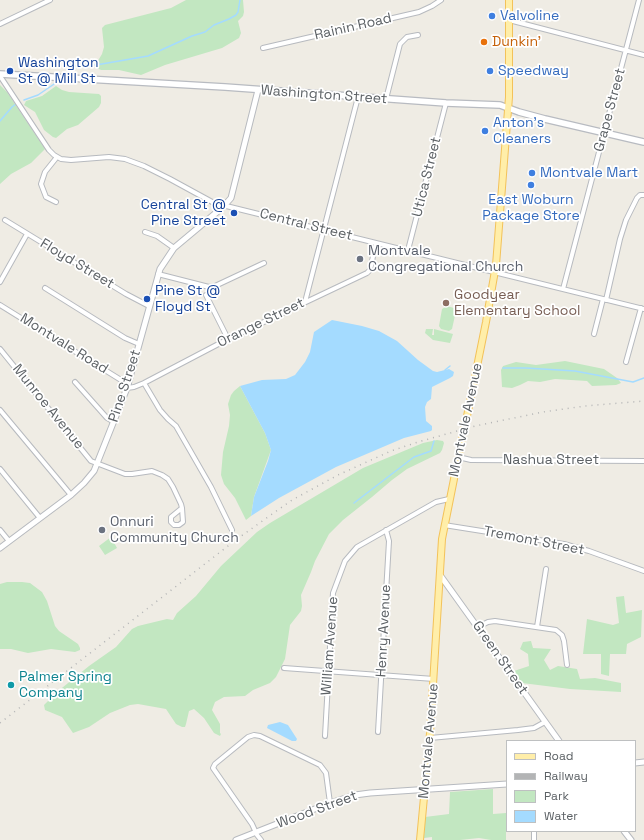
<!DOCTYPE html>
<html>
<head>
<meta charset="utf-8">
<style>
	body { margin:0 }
	#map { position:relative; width:644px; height:840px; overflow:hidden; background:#efece4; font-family:"Space Grotesk",sans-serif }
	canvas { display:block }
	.legend { position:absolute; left:506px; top:740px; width:130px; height:92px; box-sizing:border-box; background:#fff; border:1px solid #bec0c1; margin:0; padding:5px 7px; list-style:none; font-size:12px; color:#5c6165 }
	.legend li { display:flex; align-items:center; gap:8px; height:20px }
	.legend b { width:20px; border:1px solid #bec0c1 }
</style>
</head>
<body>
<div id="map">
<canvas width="644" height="840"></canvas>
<ul class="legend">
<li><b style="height:5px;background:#ffeea9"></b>Road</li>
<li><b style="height:5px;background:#b3b4b5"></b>Railway</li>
<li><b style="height:11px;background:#c2e7c1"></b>Park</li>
<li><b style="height:11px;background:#a4dbff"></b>Water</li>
</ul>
</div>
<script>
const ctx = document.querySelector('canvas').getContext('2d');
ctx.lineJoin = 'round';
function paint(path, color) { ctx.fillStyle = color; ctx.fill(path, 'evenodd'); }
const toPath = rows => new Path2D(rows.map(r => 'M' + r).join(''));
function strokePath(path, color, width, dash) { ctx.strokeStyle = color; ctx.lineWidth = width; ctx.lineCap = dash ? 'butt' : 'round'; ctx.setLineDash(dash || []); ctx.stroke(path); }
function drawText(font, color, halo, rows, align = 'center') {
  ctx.font = font + ' "Space Grotesk",sans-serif'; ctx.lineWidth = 3.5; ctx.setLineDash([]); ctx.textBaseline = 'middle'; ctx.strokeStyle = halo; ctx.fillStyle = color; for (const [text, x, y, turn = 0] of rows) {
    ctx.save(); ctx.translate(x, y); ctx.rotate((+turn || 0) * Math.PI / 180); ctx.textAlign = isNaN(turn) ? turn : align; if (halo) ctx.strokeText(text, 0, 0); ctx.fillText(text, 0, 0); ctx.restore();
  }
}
paint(toPath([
	[186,0,243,0,244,12,243,16,238,21,241,33,239,38,222,48,165,65,141,75,119,70,101,70,97,68,96,64,102,54,104,47,102,28,105,25,171,8],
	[0,85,7,92,45,149,31,163,11,174,0,184],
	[56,86,62,90,69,92,99,94,101,96,101,103,99,107,78,125,67,129,56,138,53,137,44,130,35,112,24,105,26,101,42,96],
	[447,306,454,308,456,311,452,329,449,331,441,329,439,326,442,309],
	[426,329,433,329,432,335,434,335,434,329,453,334,450,343,433,340,425,333],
	[565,361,604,369,617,378,621,383,616,385,592,386,587,381,555,379,540,382,528,381,520,385,512,388,502,387,501,370,503,366,516,362,536,365],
	[240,386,265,433,271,450,254,497,251,516,246,520,235,498,224,484,221,475,223,452,229,426,230,415,228,404,231,395,234,391],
	[437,440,443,441,444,443,442,450,440,453,407,469,392,480,372,497,343,520,329,534,315,561,311,572,301,595,302,606,301,611,290,625,285,659,276,677,270,683,253,690,245,696,224,697,215,702,212,710,220,724,220,733,221,734,220,736,214,733,204,718,194,709,189,711,186,724,185,727,182,727,176,724,166,709,138,704,130,705,110,713,89,727,73,733,62,717,45,710,44,705,57,692,89,666,116,647,132,629,138,626,167,619,173,620,177,613,196,596,221,566,257,532,270,523,363,468,423,443],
	[111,537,117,548,105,555,99,546],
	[7,582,22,582,30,583,42,592,47,601,55,626,59,631,78,644,80,648,80,650,75,652,51,649,28,653,11,649,0,649,0,584],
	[624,596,626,613,642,610,641,637,627,644,626,654,610,654,609,676,601,674,601,654,583,654,587,619,613,625,619,623,616,597],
	[531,641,533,648,551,649,544,660,550,670,558,666,577,669,580,679,595,678,621,683,621,692,570,689,522,683,514,671,529,666,528,654,520,649,523,642],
	[493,789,493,814,506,813,506,840,491,840,479,838,460,840,432,840,432,837,424,838,425,817,449,814,450,792]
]), '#c2e7c1');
paint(toPath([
	[332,320,362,326,379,331,397,341,418,360,433,371,437,372,449,369,454,372,453,376,450,378,432,387,431,399,427,402,425,407,426,421,432,426,432,430,431,431,404,438,336,467,279,498,251,516,254,497,268,461,271,450,265,433,240,386,262,380,286,379,295,375,305,362,310,352,314,332],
	[280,722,288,725,297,739,296,741,292,741,267,728,268,725]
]), '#a4dbff');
strokePath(toPath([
	[64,76,73,67,77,65,96,65,148,56,192,36,205,32,214,25,229,19,236,15,238,12,240,0],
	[24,100,38,95,60,80],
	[0,121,12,107,16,104],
	[503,368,526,368,575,371,633,382,644,378],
	[445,370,450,366],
	[354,503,414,457,431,451,434,441]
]), '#a4dbff', 1.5);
const minor = toPath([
	[509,20,644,55],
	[0,24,50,0],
	[263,48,419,12,432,6,441,0],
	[0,76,49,150,54,155,61,159,71,160,109,157,125,159,144,166,170,179,214,203,644,309],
	[386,99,400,44,407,37,418,35],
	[56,202,46,197,41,184,45,172,57,157],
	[5,220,126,294,149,306],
	[145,232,157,236,174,248],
	[408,250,446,103],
	[158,274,209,287,215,286,264,263],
	[0,282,27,234],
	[45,288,125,338,139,344],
	[563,289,639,0],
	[206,295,228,339],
	[606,300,620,239,626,220,637,198,640,195,644,195],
	[305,302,358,97],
	[0,305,121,380,129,383],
	[594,334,603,299],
	[0,349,91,461,125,474,132,474,152,471,162,475,168,479,173,487,181,504,182,508,171,517,171,522,174,525,179,525,183,522,182,508],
	[626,362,641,308],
	[75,382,107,418,114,422],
	[144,383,160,410,168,419,176,426,211,487,232,530],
	[127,388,134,387,144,383,228,339,367,273,370,270,376,243],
	[0,410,71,495],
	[458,457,471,460,644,461],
	[0,469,40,518],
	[444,525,564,544,589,551,644,571],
	[0,530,9,541],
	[478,627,488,622,495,621,556,630,562,635,564,641,567,665],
	[537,627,546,569],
	[284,668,434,679],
	[378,732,389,541,386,530],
	[325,736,333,593,345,561,357,547,436,502,449,499],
	[430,738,518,730,534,728,545,722],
	[261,840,257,835,252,824,213,768,215,764,248,737,254,735,260,736,320,765,326,773,330,803],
	[534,840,534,831]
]);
const tertiary = toPath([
	[0,548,71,495,84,483,94,471,127,388,160,269,174,248,223,207,231,198,258,90],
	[440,575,559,741],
	[635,763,644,762],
	[624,831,631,840],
	[236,840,330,803,355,795,370,793,507,784]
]);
const secondary = toPath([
	[0,74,225,87,446,103,500,105,519,112,545,119,644,142]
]);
const primary = toPath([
	[466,421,486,322,496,265,509,97,509,0],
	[420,840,430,733,442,539,463,434]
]);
strokePath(minor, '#b7babf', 6);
strokePath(tertiary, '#b7babf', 7);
strokePath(secondary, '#b8bbc1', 8);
strokePath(primary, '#f3c259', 8);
strokePath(minor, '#fff', 4);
strokePath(tertiary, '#fff', 5);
strokePath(secondary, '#fff', 5.5);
strokePath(primary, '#ffeea9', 6);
strokePath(toPath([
	[0,723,237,539,292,500,338,475,391,451,418,442,475,426,543,412,585,406,644,401]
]), '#b3b4b5', 1.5, [1, 5]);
const primaryBridge = toPath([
	[463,434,466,421]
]);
strokePath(primaryBridge, '#f3c259', 8, []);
strokePath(primaryBridge, '#ffeea9', 6);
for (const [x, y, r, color] of [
	[492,16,4,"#3f7fe0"],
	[484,42,4,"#e8710a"],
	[10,71,4,"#1a4fb4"],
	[490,71,4,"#3f7fe0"],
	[485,131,4,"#3f7fe0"],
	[532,173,4,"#3f7fe0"],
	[531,185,4,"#3f7fe0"],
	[234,213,4,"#1a4fb4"],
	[360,259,4,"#6b7280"],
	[147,299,4,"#1a4fb4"],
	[446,303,4,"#8d6e63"],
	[102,530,4,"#6b7280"],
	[11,685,4,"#0f9aa8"]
]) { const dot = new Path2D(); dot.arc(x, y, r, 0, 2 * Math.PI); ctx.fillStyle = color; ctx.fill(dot); strokePath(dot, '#fff', 1.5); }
drawText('14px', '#366cbe', '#fff', [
	["Valvoline",500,16],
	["Speedway",498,71],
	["Anton's",493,123],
	["Cleaners",493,139],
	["Montvale Mart",540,173],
	["East Woburn",531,200,"center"],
	["Package Store",531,216,"center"]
], 'left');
drawText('14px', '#5c6165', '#fff', [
	["Rainin Road",353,27,-13],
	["Washington Street",324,95,4],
	["Grape Street",610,110,-75],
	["Utica Street",427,177,-76],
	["Central Street",306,225,14],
	["Floyd Street",77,264,31],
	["Orange Street",261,323,-26],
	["Montvale Road",64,344,32],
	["Pine Street",125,386,-72],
	["Munroe Avenue",48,407,51],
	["Montvale Avenue",466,420,-78],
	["Nashua Street",551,460],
	["Tremont Street",534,541,11],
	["Henry Avenue",384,631,-87],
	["William Avenue",330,646,-86],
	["Green Street",500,658,55],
	["Montvale Avenue",429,741,-85],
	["Wood Street",317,810,-20]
]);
drawText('14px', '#c56008', '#fff', [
	["Dunkin'",492,42]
], 'left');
drawText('14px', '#164399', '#fff', [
	["Washington",18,63],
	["St @ Mill St",18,79],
	["Central St @",226,205,"right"],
	["Pine Street",226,221,"right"],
	["Pine St @",155,291],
	["Floyd St",155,307]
], 'left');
drawText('14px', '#5b616d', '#fff', [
	["Montvale",368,251],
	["Congregational Church",368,267],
	["Onnuri",110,522],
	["Community Church",110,538]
], 'left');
drawText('14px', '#785e54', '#fff', [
	["Goodyear",454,295],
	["Elementary School",454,311]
], 'left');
drawText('14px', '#0d838f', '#fff', [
	["Palmer Spring",19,677],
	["Company",19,693]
], 'left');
</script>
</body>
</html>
